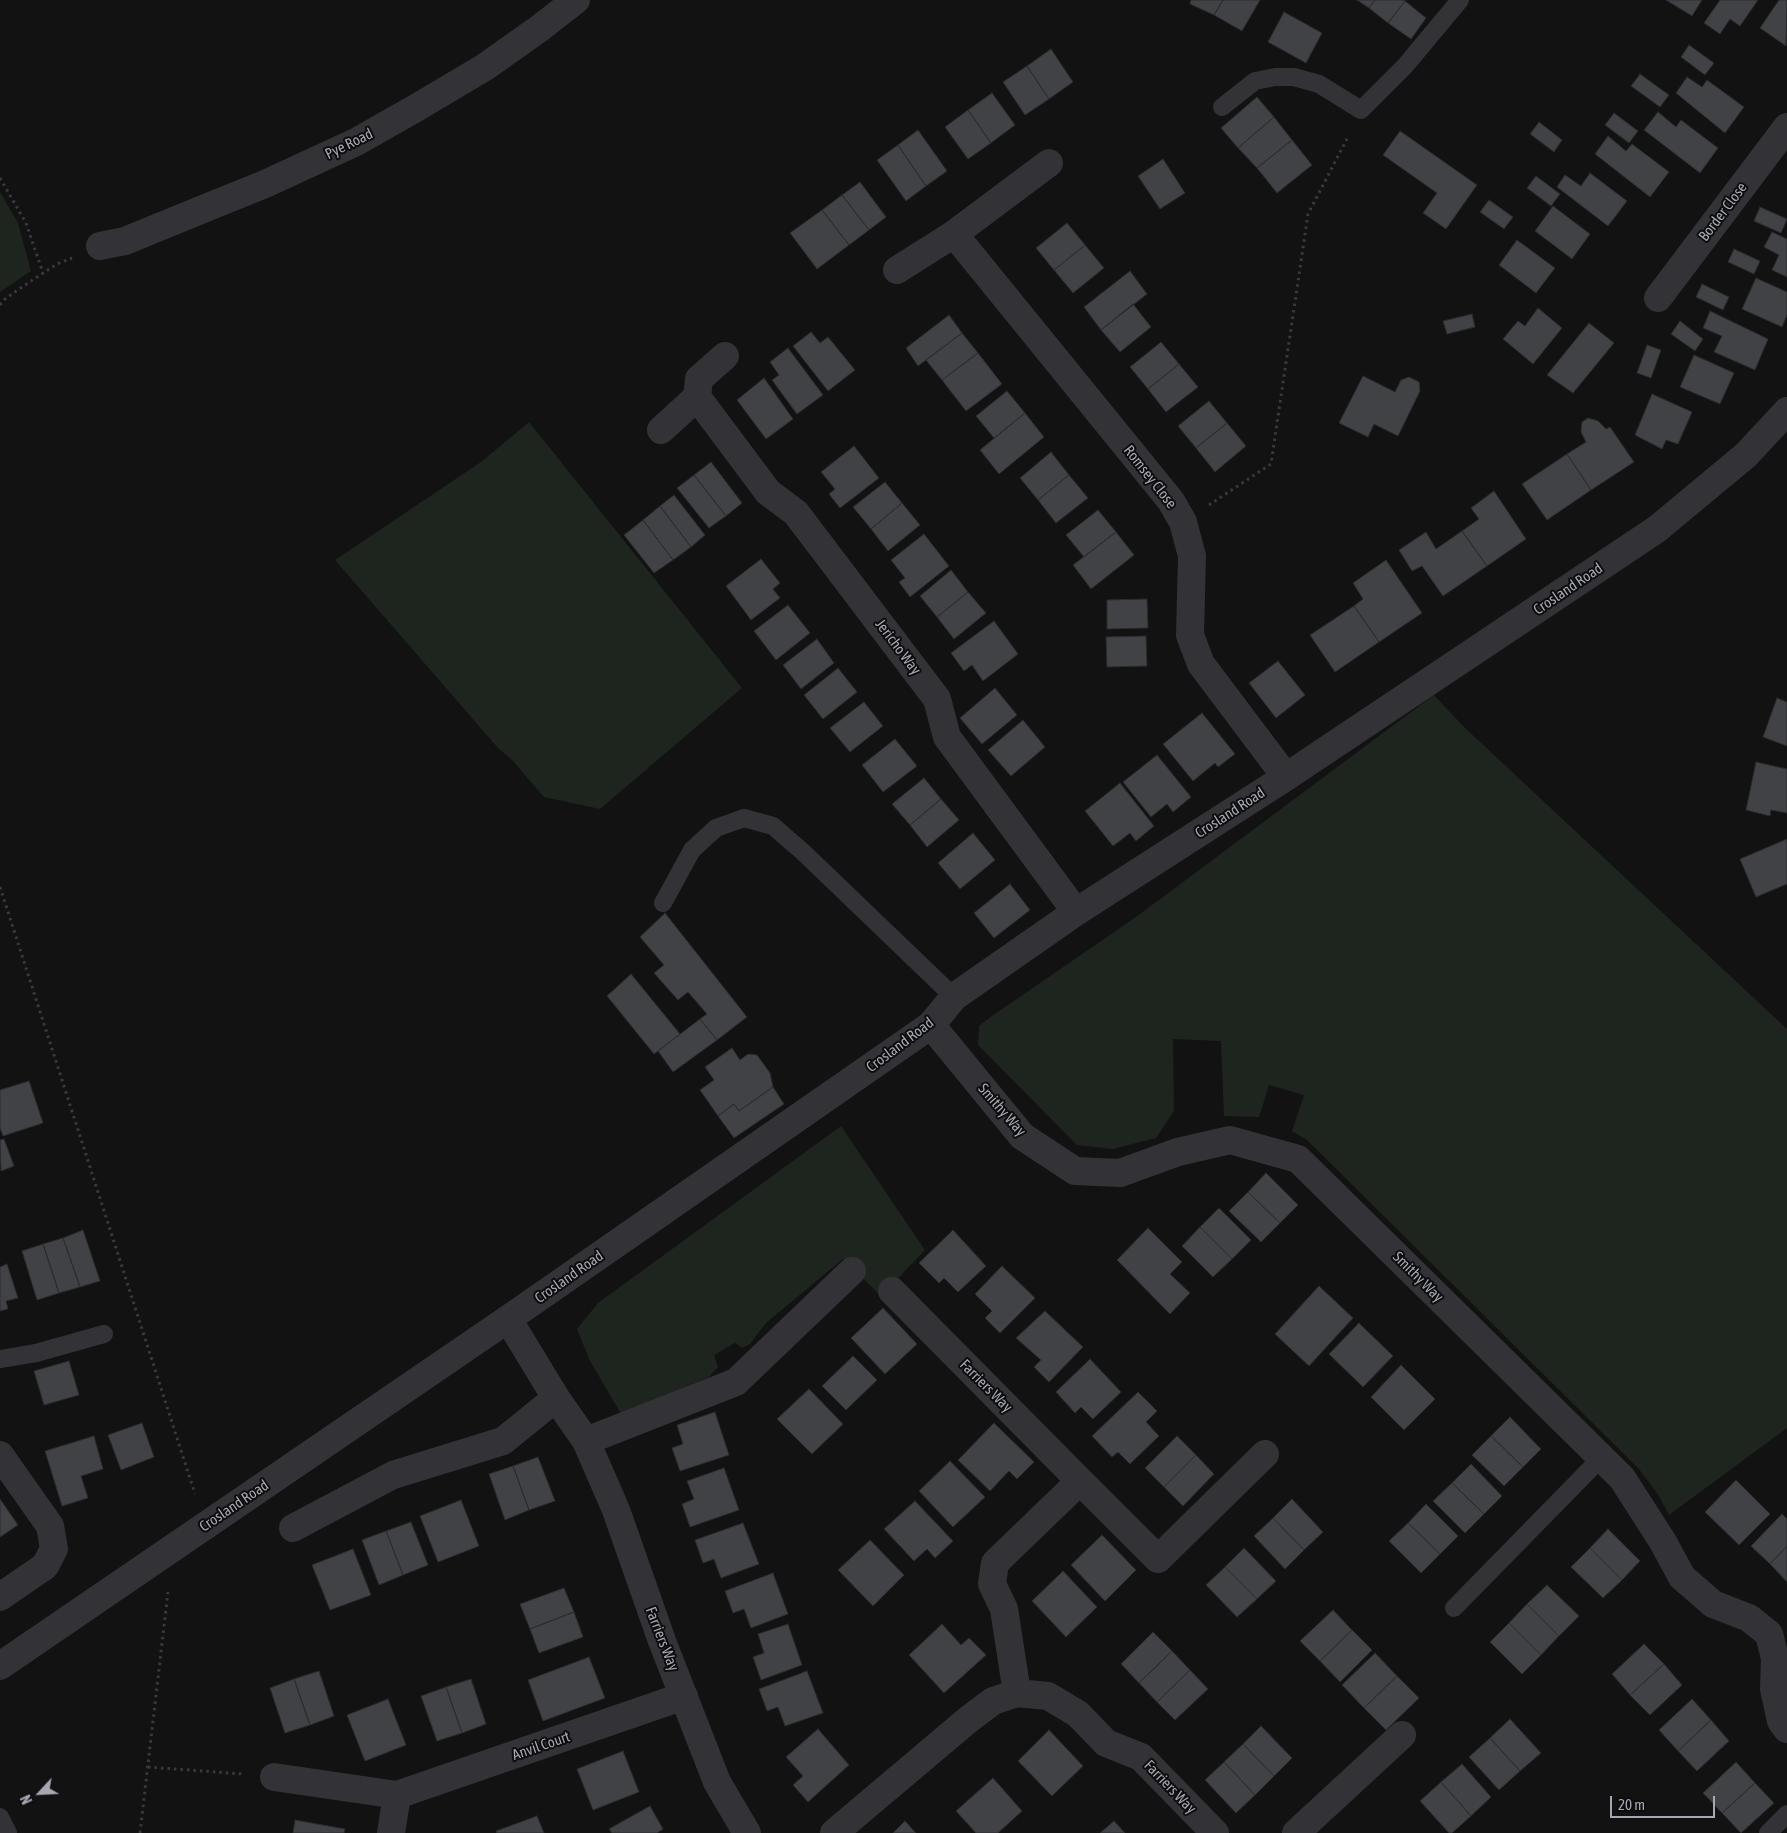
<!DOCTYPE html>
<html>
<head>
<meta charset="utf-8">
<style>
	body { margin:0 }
	#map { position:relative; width:1787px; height:1833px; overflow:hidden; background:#121213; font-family:"Asap Condensed",sans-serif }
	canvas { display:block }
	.north { position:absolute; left:15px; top:1768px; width:50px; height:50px; -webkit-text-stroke:4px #0d0d0e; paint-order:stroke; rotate:245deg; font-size:14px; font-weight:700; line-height:20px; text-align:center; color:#a5a8b2 }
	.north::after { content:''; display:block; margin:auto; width:18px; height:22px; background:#a5a8b2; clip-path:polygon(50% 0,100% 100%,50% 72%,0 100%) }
	.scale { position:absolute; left:1610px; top:1796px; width:105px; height:22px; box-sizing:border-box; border:2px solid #a5a8b2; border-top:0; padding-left:6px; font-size:15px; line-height:18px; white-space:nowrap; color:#a5a8b2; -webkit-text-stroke:4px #0d0d0e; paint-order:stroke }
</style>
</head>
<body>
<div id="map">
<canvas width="1787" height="1833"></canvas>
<div class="north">N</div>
<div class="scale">20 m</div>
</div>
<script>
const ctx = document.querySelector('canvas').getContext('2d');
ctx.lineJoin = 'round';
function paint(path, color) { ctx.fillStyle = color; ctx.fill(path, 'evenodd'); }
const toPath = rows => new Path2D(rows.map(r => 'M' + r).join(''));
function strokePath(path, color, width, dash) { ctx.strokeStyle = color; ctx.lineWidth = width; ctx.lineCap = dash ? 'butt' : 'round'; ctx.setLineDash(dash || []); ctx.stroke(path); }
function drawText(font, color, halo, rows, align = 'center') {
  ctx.font = font + ' "Asap Condensed",sans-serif'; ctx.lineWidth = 4; ctx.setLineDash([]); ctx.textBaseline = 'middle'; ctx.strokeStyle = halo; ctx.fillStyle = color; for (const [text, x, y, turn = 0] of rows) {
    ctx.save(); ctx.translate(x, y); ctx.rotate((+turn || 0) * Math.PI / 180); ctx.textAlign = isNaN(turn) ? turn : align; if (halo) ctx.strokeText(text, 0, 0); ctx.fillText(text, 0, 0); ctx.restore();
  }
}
paint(toPath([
	[0,192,18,223,31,271,0,292],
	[529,422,742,688,600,809,544,797,511,759,498,748,335,560,481,462],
	[1434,695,1464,727,1787,1029,1787,1428,1669,1515,1659,1496,1639,1469,1307,1140,1292,1131,1304,1095,1269,1085,1259,1117,1224,1116,1221,1041,1173,1039,1174,1111,1156,1138,1113,1149,1077,1145,978,1045,979,1026,992,1016,1136,917],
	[841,1126,925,1250,881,1296,843,1259,766,1323,750,1344,742,1348,735,1343,714,1355,718,1367,709,1377,621,1414,589,1359,577,1329,598,1303]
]), '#1e251f');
const building = toPath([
	[1191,0,1223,0,1214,15,1190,4,1191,0],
	[1223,0,1260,0,1242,31,1214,15,1223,0],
	[1357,0,1375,0,1369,8,1357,0],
	[1375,0,1403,0,1405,1,1388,23,1369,8,1375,0],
	[1666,0,1702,0,1692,16,1666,0],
	[1720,0,1758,0,1740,26,1730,19,1720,34,1704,23,1720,0],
	[1779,0,1787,0,1786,46,1760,28,1779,0],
	[1405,1,1426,18,1411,39,1388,23,1405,1],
	[1284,12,1322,33,1306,63,1268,42,1284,12],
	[1689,45,1714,63,1705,75,1681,57,1689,45],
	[1051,49,1073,82,1049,99,1027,66,1051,49],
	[1027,66,1049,99,1025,115,1003,82,1027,66],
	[1640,74,1669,95,1660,107,1631,86,1640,74],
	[1687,77,1702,87,1707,80,1744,107,1725,133,1676,93,1687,77],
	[992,93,1015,125,991,143,968,110,992,93],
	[1257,97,1274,117,1238,148,1221,128,1257,97],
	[968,110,991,143,968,159,945,127,968,110],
	[1658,112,1676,127,1681,120,1718,148,1700,173,1644,130,1658,112],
	[1614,113,1638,131,1629,143,1605,125,1614,113],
	[1274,117,1292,140,1257,168,1238,148,1274,117],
	[1539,122,1562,140,1554,152,1530,134,1539,122],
	[918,130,947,171,926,186,898,145,918,130],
	[1400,131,1477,185,1446,229,1423,213,1437,193,1383,155,1400,131],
	[1608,136,1626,151,1632,144,1669,172,1650,197,1595,154,1608,136],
	[1292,140,1312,165,1277,193,1257,168,1292,140],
	[898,145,926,186,906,201,877,160,898,145],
	[1163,159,1185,193,1160,209,1138,176,1163,159],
	[1590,173,1627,201,1608,226,1557,187,1565,175,1581,186,1590,173],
	[1536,176,1560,194,1551,206,1527,188,1536,176],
	[860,182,886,217,869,230,842,195,860,182],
	[842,195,869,230,849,245,822,210,842,195],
	[1489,200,1513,217,1504,229,1480,212,1489,200],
	[1553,206,1590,234,1572,259,1535,231,1553,206],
	[1760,207,1787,219,1781,233,1754,221,1760,207],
	[822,210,849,245,817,269,790,233,822,210],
	[1067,223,1085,245,1054,270,1036,248,1067,223],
	[1772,232,1787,239,1787,277,1772,270,1779,255,1764,247,1772,232],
	[1517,240,1555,268,1536,293,1499,265,1517,240],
	[1085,245,1104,268,1073,293,1054,270,1085,245],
	[1734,249,1760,261,1754,274,1728,262,1734,249],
	[1130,271,1147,294,1101,330,1084,307,1130,271],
	[1756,278,1787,292,1787,315,1782,327,1742,309,1756,278],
	[1702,284,1729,297,1723,310,1696,297,1702,284],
	[1133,304,1151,327,1120,352,1101,330,1133,304],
	[1538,308,1562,328,1533,364,1503,339,1518,321,1525,326,1538,308],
	[1710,311,1768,339,1755,370,1714,352,1722,336,1703,328,1710,311],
	[1472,314,1475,327,1447,334,1443,321,1472,314],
	[949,315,962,333,918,366,906,348,949,315],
	[1680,321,1703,339,1695,351,1671,334,1680,321],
	[1589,323,1614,343,1573,393,1547,375,1589,323],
	[811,332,820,343,828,337,855,370,828,391,793,346,811,332],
	[962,333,978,353,942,380,926,360,962,333],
	[1161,342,1179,364,1148,389,1130,367,1161,342],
	[1647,345,1661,350,1651,378,1637,373,1647,345],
	[788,348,823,395,797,414,772,380,779,375,770,362,788,348],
	[978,353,1002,384,966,411,942,380,978,353],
	[1694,355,1734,373,1720,404,1680,387,1694,355],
	[1179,364,1198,387,1166,412,1148,389,1179,364],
	[1363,376,1395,392,1401,380,1409,377,1419,382,1420,391,1398,436,1374,424,1368,437,1339,423,1363,376],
	[764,378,793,419,766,439,737,400,764,378],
	[1007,391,1025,413,994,438,976,416,1007,391],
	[1652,394,1692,412,1678,444,1666,440,1662,449,1635,435,1652,394],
	[1209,401,1227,423,1196,448,1178,426,1209,401],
	[1025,413,1044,437,999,474,980,450,1025,413],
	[1588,418,1598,421,1606,429,1610,427,1634,462,1591,490,1567,454,1586,442,1581,432,1582,422,1588,418],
	[1227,423,1246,446,1215,472,1196,448,1227,423],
	[854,446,879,478,840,508,829,494,835,489,821,472,854,446],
	[1051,452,1069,475,1038,500,1020,478,1051,452],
	[1567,454,1591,490,1547,520,1522,484,1567,454],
	[711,462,742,503,726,516,694,475,711,462],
	[694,475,726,516,709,528,677,488,694,475],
	[1069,475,1088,498,1056,523,1038,500,1069,475],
	[885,482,902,503,871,529,853,507,885,482],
	[1494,491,1526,539,1487,566,1462,531,1479,519,1471,508,1494,491],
	[674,495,705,535,691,547,660,506,674,495],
	[902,503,920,525,888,551,871,529,902,503],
	[660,506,691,547,673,560,643,520,660,506],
	[1098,510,1116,532,1084,557,1066,535,1098,510],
	[643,520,673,560,654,573,624,535,643,520],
	[1462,531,1487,566,1443,596,1422,566,1412,571,1399,550,1426,532,1436,549,1462,531],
	[1116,532,1134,555,1091,589,1073,565,1116,532],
	[924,534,949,566,910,597,899,582,905,578,891,560,924,534],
	[761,559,780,583,773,589,780,598,751,620,726,586,761,559],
	[1386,560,1422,613,1379,642,1354,606,1363,599,1353,583,1386,560],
	[951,570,968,592,937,617,920,596,951,570],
	[968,592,986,613,954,639,937,617,968,592],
	[1147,599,1148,628,1107,629,1107,600,1147,599],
	[788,605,810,633,776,660,754,631,788,605],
	[1354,606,1379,642,1335,672,1310,635,1354,606],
	[994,621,1018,654,983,681,972,665,964,671,951,653,994,621],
	[1146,636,1147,666,1107,667,1106,637,1146,636],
	[817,639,834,663,801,689,783,665,817,639],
	[1278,661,1305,695,1276,718,1249,683,1278,661],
	[838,668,857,692,823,719,804,695,838,668],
	[995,688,1017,715,982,744,960,718,995,688],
	[1777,698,1787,702,1787,746,1763,737,1777,698],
	[864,702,883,726,850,752,830,728,864,702],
	[1202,713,1235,754,1218,767,1215,763,1193,781,1163,744,1202,713],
	[1023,720,1045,747,1011,776,988,750,1023,720],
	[895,739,917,766,883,792,862,765,895,739],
	[1157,755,1191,797,1173,812,1167,804,1151,817,1123,782,1157,755],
	[1756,762,1787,769,1787,813,1771,810,1770,816,1746,810,1756,762],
	[924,778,941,799,910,825,892,804,924,778],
	[1120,783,1154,826,1136,841,1130,833,1113,846,1085,811,1120,783],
	[941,799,959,820,927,847,910,825,941,799],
	[973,833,995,860,960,889,938,863,973,833],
	[1787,839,1787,884,1756,897,1740,859,1787,839],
	[1010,884,1030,910,994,938,974,913,1010,884],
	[665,913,747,1017,717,1040,700,1019,707,1014,688,992,678,1000,654,973,664,965,640,937,665,913],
	[631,974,680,1034,654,1054,607,996,631,974],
	[700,1019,717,1040,673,1072,658,1051,700,1019],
	[732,1048,740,1060,748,1054,757,1055,770,1073,773,1087,739,1111,734,1104,718,1116,700,1090,714,1080,705,1067,732,1048],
	[29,1081,43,1123,3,1136,0,1128,0,1090,29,1081],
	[773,1087,784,1104,734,1138,718,1116,734,1104,739,1111,773,1087],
	[4,1139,14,1166,1,1171,0,1140,4,1139],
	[1266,1173,1298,1205,1280,1223,1248,1192,1266,1173],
	[1248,1192,1280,1223,1261,1242,1229,1211,1248,1192],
	[1219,1208,1251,1240,1232,1259,1200,1227,1219,1208],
	[1200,1227,1232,1259,1213,1277,1182,1246,1200,1227],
	[1148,1228,1182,1262,1170,1274,1190,1293,1170,1314,1117,1260,1148,1228],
	[83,1230,100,1281,80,1287,63,1238,83,1230],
	[953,1230,986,1266,958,1292,944,1278,939,1283,919,1263,953,1230],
	[63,1238,80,1287,59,1293,43,1244,63,1238],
	[43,1244,59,1293,37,1300,22,1251,43,1244],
	[7,1264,18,1298,6,1301,8,1309,0,1311,0,1267,7,1264],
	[1002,1266,1035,1298,1000,1333,985,1318,992,1311,975,1294,1002,1266],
	[1319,1286,1353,1318,1309,1366,1275,1334,1319,1286],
	[883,1308,917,1344,885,1374,851,1338,883,1308],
	[1045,1311,1083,1347,1049,1382,1034,1367,1041,1360,1016,1338,1045,1311],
	[1359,1323,1393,1356,1363,1387,1329,1354,1359,1323],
	[853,1356,877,1380,846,1410,822,1386,853,1356],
	[1090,1359,1121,1392,1093,1419,1081,1407,1075,1413,1056,1392,1090,1359],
	[69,1361,79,1395,44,1405,34,1371,69,1361],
	[1401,1365,1435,1399,1404,1430,1371,1397,1401,1365],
	[809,1389,843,1424,812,1454,777,1419,809,1389],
	[1138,1392,1157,1411,1146,1422,1159,1436,1130,1464,1118,1452,1112,1457,1092,1436,1138,1392],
	[715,1412,729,1455,680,1471,672,1448,683,1444,677,1425,715,1412],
	[1510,1417,1541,1449,1523,1467,1491,1436,1510,1417],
	[142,1423,154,1457,121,1470,108,1435,142,1423],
	[994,1423,1034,1462,1017,1479,1009,1471,990,1491,958,1460,994,1423],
	[94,1436,103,1469,81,1476,88,1498,62,1506,45,1451,94,1436],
	[1177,1436,1196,1455,1164,1487,1145,1468,1177,1436],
	[1491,1436,1523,1467,1504,1486,1472,1455,1491,1436],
	[1196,1455,1214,1474,1183,1506,1164,1487,1196,1455],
	[538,1457,555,1501,529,1510,513,1466,538,1457],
	[950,1461,985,1497,953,1527,919,1491,950,1461],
	[1471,1464,1502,1496,1484,1514,1452,1483,1471,1464],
	[513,1466,529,1510,505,1520,489,1474,513,1466],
	[724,1468,739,1510,690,1527,682,1504,694,1499,687,1481,724,1468],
	[1736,1480,1770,1514,1739,1545,1705,1512,1736,1480],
	[1452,1483,1484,1514,1465,1533,1433,1501,1452,1483],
	[0,1499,18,1525,0,1537,0,1499],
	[1292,1499,1323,1532,1304,1550,1273,1518,1292,1499],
	[461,1500,479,1546,438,1562,420,1516,461,1500],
	[915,1501,953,1541,935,1558,927,1549,914,1561,884,1529,915,1501],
	[1426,1504,1458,1536,1440,1554,1408,1523,1426,1504],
	[1782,1514,1787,1519,1787,1546,1770,1564,1751,1546,1782,1514],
	[1273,1518,1304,1550,1285,1569,1254,1536,1273,1518],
	[411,1522,428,1565,403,1575,386,1531,411,1522],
	[743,1523,759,1564,721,1578,714,1559,703,1563,695,1540,743,1523],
	[1408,1523,1440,1554,1421,1573,1389,1541,1408,1523],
	[1608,1529,1640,1561,1622,1580,1590,1548,1608,1529],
	[386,1531,403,1575,379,1585,362,1540,386,1531],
	[1102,1535,1136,1570,1105,1601,1071,1565,1102,1535],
	[870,1540,904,1575,873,1606,838,1570,870,1540],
	[1787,1546,1787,1582,1770,1564,1787,1546],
	[1244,1548,1276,1581,1257,1599,1225,1567,1244,1548],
	[1590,1548,1622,1580,1603,1598,1571,1567,1590,1548],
	[353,1549,371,1595,330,1610,312,1565,353,1549],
	[1225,1567,1257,1599,1237,1617,1206,1585,1225,1567],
	[1063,1571,1097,1607,1066,1637,1032,1601,1063,1571],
	[773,1573,788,1614,751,1628,744,1609,733,1613,725,1591,773,1573],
	[1547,1585,1579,1616,1559,1636,1527,1604,1547,1585],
	[564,1588,574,1612,530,1629,520,1604,564,1588],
	[1527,1604,1559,1636,1541,1655,1509,1623,1527,1604],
	[1333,1610,1352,1630,1320,1661,1300,1641,1333,1610],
	[574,1612,583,1637,539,1653,530,1629,574,1612],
	[1509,1623,1541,1655,1522,1674,1490,1642,1509,1623],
	[788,1624,802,1665,761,1680,753,1657,764,1653,758,1634,788,1624],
	[942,1624,961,1645,969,1638,986,1655,944,1693,909,1655,942,1624],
	[1352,1630,1372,1650,1340,1682,1320,1661,1352,1630],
	[1153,1632,1172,1651,1139,1683,1121,1664,1153,1632],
	[1644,1644,1664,1664,1630,1695,1612,1674,1644,1644],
	[1172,1651,1190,1670,1157,1702,1139,1683,1172,1651],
	[1375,1653,1397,1676,1364,1708,1342,1685,1375,1653],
	[589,1657,605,1698,543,1721,528,1680,589,1657],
	[1664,1664,1682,1685,1650,1715,1630,1695,1664,1664],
	[1190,1670,1208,1689,1175,1720,1157,1702,1190,1670],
	[319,1671,334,1716,310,1725,294,1679,319,1671],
	[807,1671,823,1713,785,1726,778,1707,767,1711,759,1689,807,1671],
	[1397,1676,1419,1698,1386,1730,1364,1708,1397,1676],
	[294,1679,310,1725,285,1733,270,1688,294,1679],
	[471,1679,486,1724,462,1733,446,1687,471,1679],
	[446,1687,462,1733,437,1741,421,1696,446,1687],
	[388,1699,406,1745,365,1761,347,1715,388,1699],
	[1692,1699,1711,1720,1678,1751,1659,1730,1692,1699],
	[1510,1719,1541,1753,1520,1771,1490,1738,1510,1719],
	[1711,1720,1729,1741,1697,1771,1678,1751,1711,1720],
	[1261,1726,1292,1758,1274,1776,1243,1744,1261,1726],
	[818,1729,849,1765,808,1802,793,1785,803,1776,786,1757,818,1729],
	[1049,1730,1083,1766,1052,1796,1018,1761,1049,1730],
	[1490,1738,1520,1771,1499,1790,1469,1757,1490,1738],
	[1243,1744,1274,1776,1255,1795,1224,1762,1243,1744],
	[623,1751,639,1792,593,1810,577,1769,623,1751],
	[1224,1762,1255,1795,1236,1813,1205,1780,1224,1762],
	[1736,1762,1755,1783,1722,1813,1703,1793,1736,1762],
	[1462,1764,1491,1797,1471,1816,1441,1782,1462,1764],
	[993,1778,1022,1811,998,1833,976,1833,956,1811,993,1778],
	[1441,1782,1471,1816,1452,1833,1449,1833,1420,1801,1441,1782],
	[1755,1783,1774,1803,1741,1833,1722,1813,1755,1783],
	[650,1806,663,1829,657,1833,612,1833,609,1829,650,1806],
	[537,1816,544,1833,497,1833,496,1831,537,1816],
	[295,1820,345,1829,344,1833,293,1833,295,1820],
	[905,1821,916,1833,893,1833,905,1821],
	[1114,1821,1125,1833,1100,1833,1114,1821]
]);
paint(building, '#414246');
strokePath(building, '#2c2c2f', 1);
strokePath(toPath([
	[0,178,26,223,43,273],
	[0,305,5,299,19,289,57,264,72,258],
	[1209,505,1271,464,1308,214,1349,135],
	[0,887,195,1494],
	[148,1767,243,1774],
	[140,1833,168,1592]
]), '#393a3e', 3, [2.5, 4]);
strokePath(toPath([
	[1222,107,1255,81,1275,77,1294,77,1319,84,1361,110,1405,66,1460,0],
	[663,903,692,850,716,828,744,818,773,826,803,852,954,997],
	[0,1359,36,1353,104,1334],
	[1454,1608,1601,1458],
	[0,1817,8,1833],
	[1768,1833,1787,1814]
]), '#333337', 18);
strokePath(toPath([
	[954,234,1171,501,1183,522,1192,556,1190,635,1201,664,1286,777],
	[100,246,125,241,208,207,265,184,356,142,416,108,485,67,540,28,576,0],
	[897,270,954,234,1049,163],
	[1658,298,1787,127],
	[697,397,768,492,796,513,937,699,947,737,1076,912],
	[661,430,697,397,699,379,725,356],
	[931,1025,1022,1136,1075,1171,1120,1173,1178,1152,1230,1140,1298,1159,1622,1478,1663,1542,1682,1577,1713,1604,1749,1618,1769,1634,1775,1658,1774,1689,1781,1721,1787,1729],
	[892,1291,1080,1481,995,1563,992,1584,1004,1609,1017,1693],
	[508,1319,556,1398,586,1441,616,1510,662,1641,717,1782,747,1833],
	[586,1441,736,1382,852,1271],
	[0,1455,50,1526,54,1549,45,1566,0,1597],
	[1080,1481,1158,1559,1265,1454],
	[293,1528,393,1475,503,1441,556,1398],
	[274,1777,397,1795],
	[391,1833,397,1795,684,1696],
	[834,1833,969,1719,993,1701,1017,1693,1048,1696,1078,1714,1106,1743,1141,1757,1215,1833],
	[1296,1833,1402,1735]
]), '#333337', 28);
strokePath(toPath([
	[0,1666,508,1319,931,1025,954,997,1076,912,1286,777,1657,529,1746,455,1787,411]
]), '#333337', 28);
drawText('15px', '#a5a8b2', '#0d0d0e', [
	["Pye Road",349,144,-26],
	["Border Close",1723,212,-53],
	["Romsey Close",1150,477,52],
	["Crosland Road",1568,589,-34],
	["Jericho Way",898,647,53],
	["Crosland Road",1230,813,-33],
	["Crosland Road",900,1045,-37],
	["Smithy Way",1002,1110,49],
	["Crosland Road",569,1277,-35],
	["Smithy Way",1418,1277,45],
	["Farriers Way",986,1386,45],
	["Crosland Road",234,1506,-34],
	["Farriers Way",662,1639,69],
	["Anvil Court",541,1746,-19],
	["Farriers Way",1170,1787,46]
]);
</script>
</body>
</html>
